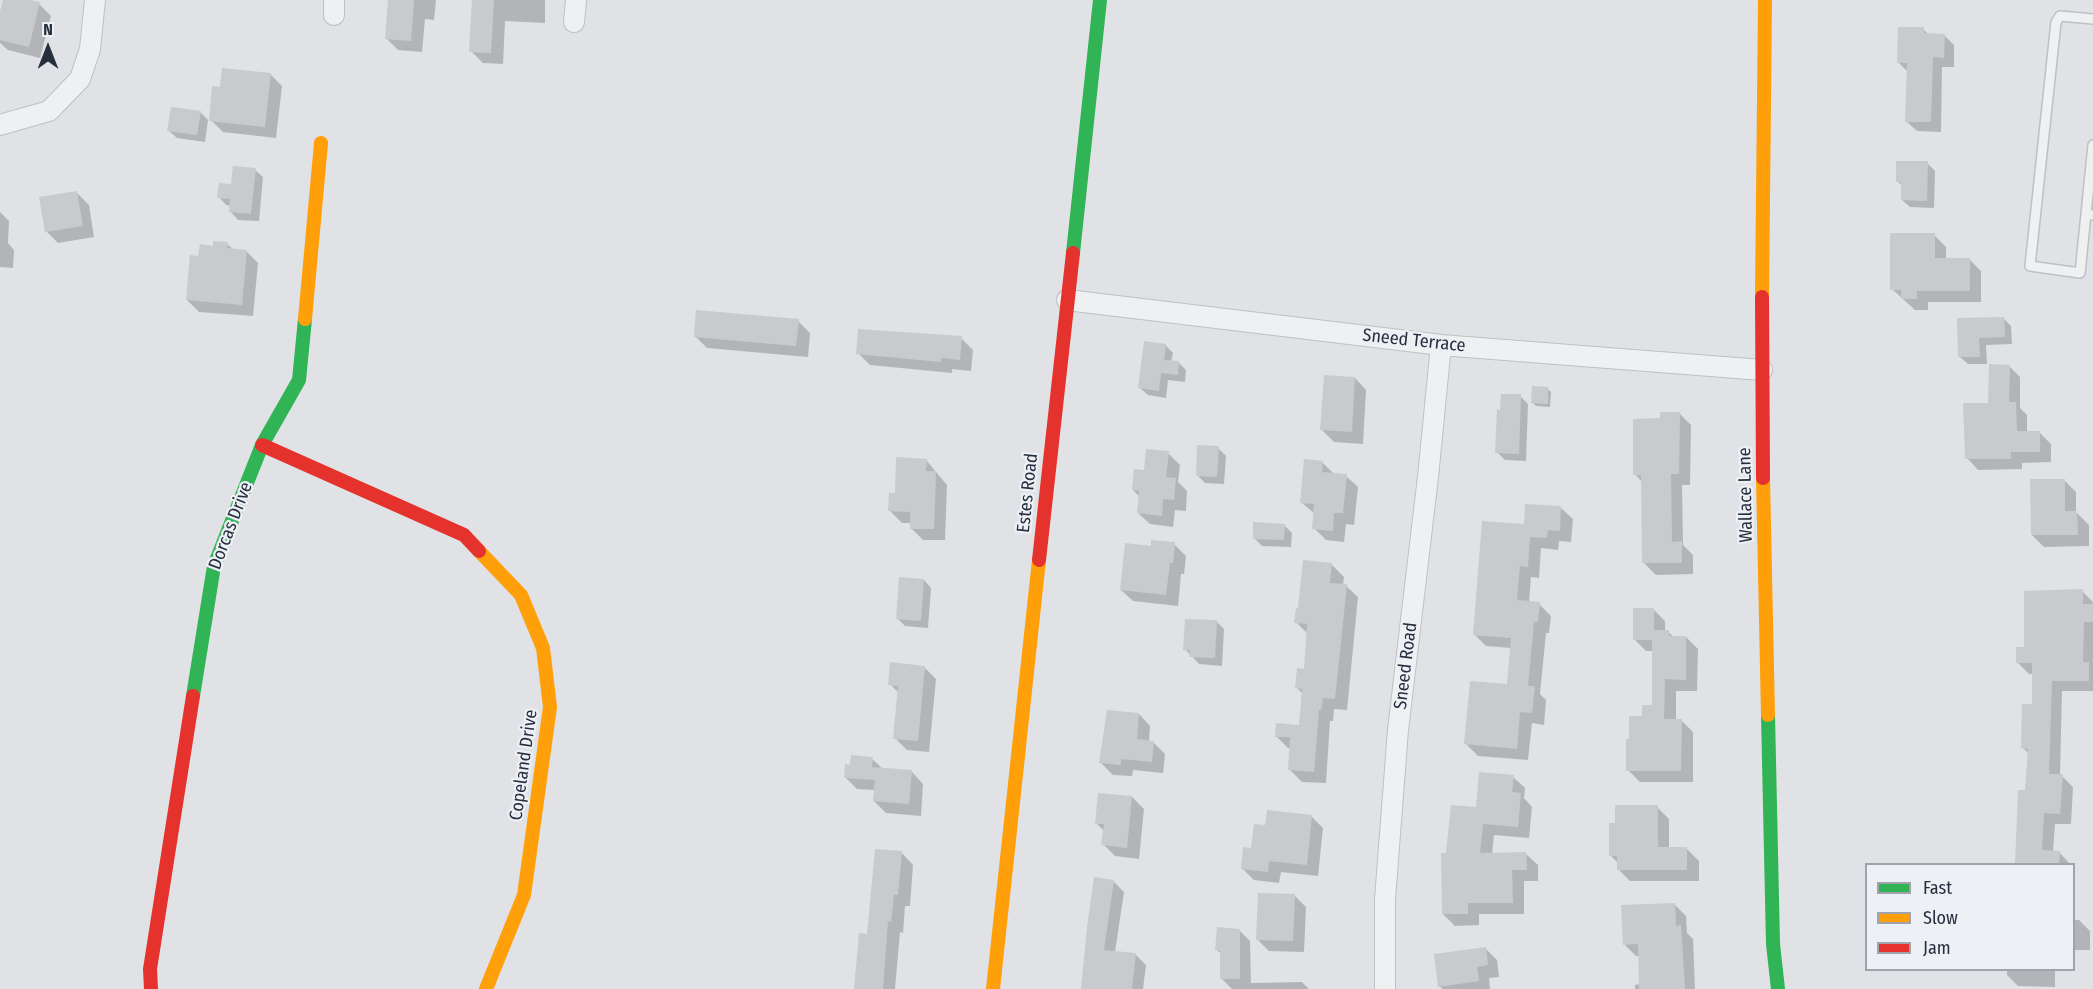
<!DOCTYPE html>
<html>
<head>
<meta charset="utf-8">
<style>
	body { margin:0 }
	#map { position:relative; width:2093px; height:989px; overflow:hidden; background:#e0e2e5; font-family:"Fira Sans Condensed",sans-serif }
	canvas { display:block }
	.legend { position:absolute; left:1865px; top:863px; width:210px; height:108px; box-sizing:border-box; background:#edf0f5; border:2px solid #9ea3ac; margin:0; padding:8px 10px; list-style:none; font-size:18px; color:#272f3e }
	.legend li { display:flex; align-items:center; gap:12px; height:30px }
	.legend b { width:30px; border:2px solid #9ea3ac }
	.north { position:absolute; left:18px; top:18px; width:60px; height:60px; -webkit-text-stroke:4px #edf0f5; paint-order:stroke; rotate:0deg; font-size:16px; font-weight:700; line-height:24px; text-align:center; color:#272f3e }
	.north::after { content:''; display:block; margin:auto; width:21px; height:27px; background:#272f3e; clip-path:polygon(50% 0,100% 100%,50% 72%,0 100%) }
</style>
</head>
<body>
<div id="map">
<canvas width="2093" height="989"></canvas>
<ul class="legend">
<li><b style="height:8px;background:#30b455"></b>Fast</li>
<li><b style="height:8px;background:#ff9f0a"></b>Slow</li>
<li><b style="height:8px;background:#e5322d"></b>Jam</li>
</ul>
<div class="north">N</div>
</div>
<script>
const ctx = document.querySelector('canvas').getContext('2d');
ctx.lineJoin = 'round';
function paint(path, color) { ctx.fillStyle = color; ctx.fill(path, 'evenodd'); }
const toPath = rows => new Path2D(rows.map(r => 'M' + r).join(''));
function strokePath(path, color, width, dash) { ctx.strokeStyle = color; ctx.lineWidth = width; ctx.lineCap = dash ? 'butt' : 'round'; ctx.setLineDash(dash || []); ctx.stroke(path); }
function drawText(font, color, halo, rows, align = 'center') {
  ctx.font = font + ' "Fira Sans Condensed",sans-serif'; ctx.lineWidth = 4.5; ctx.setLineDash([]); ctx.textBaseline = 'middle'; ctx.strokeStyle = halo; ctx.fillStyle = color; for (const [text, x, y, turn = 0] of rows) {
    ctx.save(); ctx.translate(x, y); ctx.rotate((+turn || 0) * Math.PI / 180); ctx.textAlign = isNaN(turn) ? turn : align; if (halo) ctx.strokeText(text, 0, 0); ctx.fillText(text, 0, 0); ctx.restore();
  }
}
paint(toPath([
	[5,0,24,0,39,4,51,16,40,58,8,50,0,43,0,20],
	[389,0,436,0,434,20,425,19,422,52,398,50,386,38],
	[473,0,545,0,545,23,505,21,503,64,483,63,471,51],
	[1923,29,1929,35,1944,35,1954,45,1954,67,1942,67,1941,132,1917,131,1906,121,1908,72,1898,62],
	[270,74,282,86,276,138,223,132,211,120,221,89],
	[200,112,208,120,205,142,177,138,169,131],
	[1927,163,1935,171,1934,208,1910,207,1902,200,1903,186,1897,181],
	[255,170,263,177,259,221,238,220,231,212,231,206,226,205,219,197],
	[77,193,89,205,94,237,58,243,46,231],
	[0,212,9,221,8,243,14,250,13,268,0,267],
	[1934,235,1946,247,1946,259,1969,259,1981,271,1981,302,1928,302,1928,310,1915,310,1892,289],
	[227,244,234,250,246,251,258,263,253,316,199,312,187,300,200,258,214,247],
	[2003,318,2011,326,2012,344,1986,345,1987,364,1968,364,1960,357,1959,320],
	[798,321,810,333,808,357,707,348,695,336],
	[961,338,973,350,971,371,952,369,952,373,870,365,858,353],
	[1165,345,1173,353,1171,362,1179,363,1186,370,1185,382,1168,380,1166,398,1148,395,1140,388],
	[2009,366,2020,377,2020,408,2027,415,2027,433,2039,432,2051,444,2051,462,2022,463,2022,469,1978,470,1967,458,1990,404],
	[1355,378,1366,390,1363,444,1334,442,1322,430],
	[1548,389,1551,392,1550,407,1536,406,1533,403],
	[1520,396,1528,404,1526,461,1505,460,1497,452],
	[1679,413,1691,425,1690,485,1682,485,1683,545,1693,555,1693,574,1656,575,1644,563,1642,482,1635,474,1662,420],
	[1218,448,1226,456,1224,484,1205,483,1197,475],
	[1168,453,1180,465,1178,482,1187,491,1186,511,1175,510,1173,527,1150,524,1138,513,1140,497,1133,490,1146,472],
	[926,460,947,485,945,540,923,540,911,528,911,523,902,523,890,511,896,495],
	[1322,462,1334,474,1346,476,1358,487,1354,525,1346,524,1344,542,1326,540,1314,528,1315,514,1301,502],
	[2064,480,2076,492,2076,512,2089,525,2089,546,2044,547,2032,535],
	[1561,508,1573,519,1571,542,1559,541,1558,550,1541,548,1539,578,1531,577,1529,603,1539,604,1551,616,1549,633,1546,633,1540,694,1546,700,1544,725,1532,723,1528,760,1478,756,1466,744,1508,685,1511,648,1486,646,1474,634,1525,526],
	[1284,525,1292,533,1291,547,1262,546,1254,538],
	[1174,544,1186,556,1184,574,1181,574,1178,606,1133,601,1121,590,1152,548],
	[1332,565,1344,577,1343,585,1346,586,1358,597,1347,710,1334,709,1333,721,1330,721,1326,783,1302,782,1290,770,1291,748,1288,748,1276,736,1300,726,1303,694,1297,688,1305,671,1308,634,1296,622],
	[924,580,931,588,928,628,905,626,897,618],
	[2082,591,2093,602,2093,691,2062,691,2060,776,2062,776,2073,787,2071,824,2055,824,2053,852,2059,852,2070,864,2017,864,2020,791,2027,792,2029,754,2023,748,2033,706,2033,674,2029,674,2018,663,2025,648],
	[1653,609,1665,621,1665,632,1668,632,1674,637,1686,637,1698,649,1697,691,1676,691,1676,720,1681,720,1693,732,1693,782,1640,782,1628,770,1631,740,1643,718,1653,706,1653,651,1646,651,1634,639],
	[1216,621,1224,629,1222,666,1199,664,1185,649],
	[924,667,936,679,929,752,907,750,895,738,899,693,890,684],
	[1139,714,1150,726,1149,742,1153,742,1165,754,1163,773,1133,770,1132,776,1113,775,1101,763],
	[872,759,883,769,912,772,923,784,921,816,886,813,874,801,875,790,857,789,845,777,852,767],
	[1513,777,1525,788,1524,798,1532,807,1529,838,1494,835,1492,854,1526,854,1538,865,1538,881,1524,881,1524,914,1479,914,1479,925,1455,926,1443,914,1447,855,1477,809],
	[1132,797,1144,809,1139,859,1115,856,1103,844,1104,831,1096,823],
	[1657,807,1669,819,1669,849,1687,849,1699,861,1699,881,1630,881,1619,870,1619,864,1610,855,1617,825],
	[1311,816,1323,828,1318,876,1281,872,1279,883,1254,880,1242,868,1266,826],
	[902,853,913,865,910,906,905,906,903,933,900,932,895,989,856,989,869,935],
	[1114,882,1124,892,1115,952,1135,954,1146,965,1143,989,1082,989],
	[1294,895,1306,907,1304,952,1269,951,1257,939],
	[1674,904,1686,916,1687,933,1693,939,1695,989,1635,989,1635,985,1641,984,1640,956,1636,956,1624,944],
	[2074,920,2079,920,2090,931,2090,950,2074,950],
	[1239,930,1250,941,1251,983,1302,982,1309,989,1232,989,1222,979,1222,955,1217,950],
	[1485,948,1497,960,1499,977,1489,978,1490,989,1443,989,1439,986],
	[2007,970,2055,970,2055,987,2018,986,2007,975]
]), '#0003');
paint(toPath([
	[3,0,30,0,40,2,29,47,0,40,0,11],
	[388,0,414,0,411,41,385,39],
	[472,0,494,0,491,53,469,52],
	[1898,27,1924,27,1924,33,1945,34,1944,58,1933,57,1931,122,1905,122,1907,63,1897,63],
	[222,68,271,73,265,127,209,121,212,86,220,87],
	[171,107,201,111,197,135,167,131],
	[1896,161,1928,161,1927,201,1901,200,1901,182,1896,182],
	[233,166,256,168,251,214,229,212,230,199,217,198,219,183,231,184],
	[77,191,83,226,45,232,39,197],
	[1890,233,1935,233,1935,258,1970,258,1970,291,1917,291,1917,299,1901,299,1901,290,1890,290],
	[213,241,228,242,227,248,247,250,242,305,186,300,190,255,198,256,200,244,213,246],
	[696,310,799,319,796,346,694,337],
	[2004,317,2005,337,1979,338,1980,357,1958,357,1957,318],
	[858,329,962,336,960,360,941,358,941,362,856,354],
	[1144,341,1166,344,1164,360,1179,361,1178,375,1161,373,1159,391,1138,388],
	[1989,364,2010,365,2009,402,2016,402,2017,431,2040,431,2040,452,2011,452,2011,459,1965,459,1963,403,1988,403],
	[1324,375,1355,377,1352,432,1320,430],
	[1532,386,1548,387,1548,404,1531,403],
	[1501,394,1521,394,1519,454,1495,453,1497,409,1500,410],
	[1660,412,1680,412,1679,474,1671,474,1672,542,1682,541,1682,563,1642,563,1641,475,1633,475,1633,419,1660,418],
	[1197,445,1219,446,1217,477,1196,476],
	[1146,449,1169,451,1166,477,1176,478,1174,500,1163,499,1162,516,1137,513,1139,491,1132,490,1134,469,1144,470],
	[896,457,927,459,926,471,936,471,934,529,910,529,910,512,888,511,889,493,895,493],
	[1304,459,1323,461,1322,472,1347,474,1343,513,1334,513,1333,531,1312,529,1314,504,1300,503],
	[2030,479,2065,479,2065,511,2077,511,2078,535,2031,535],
	[1525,504,1561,506,1560,531,1548,530,1547,538,1530,537,1528,567,1520,566,1517,600,1540,602,1538,622,1534,622,1528,686,1535,686,1532,713,1520,712,1517,749,1464,744,1470,681,1507,684,1511,638,1473,635,1482,521,1524,524],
	[1253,522,1285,524,1284,540,1253,539],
	[1151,540,1175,542,1173,563,1170,563,1166,595,1120,590,1125,543,1151,546],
	[1303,560,1332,563,1330,583,1347,584,1335,699,1323,698,1321,710,1319,710,1314,772,1288,770,1290,737,1275,737,1276,723,1299,725,1302,689,1295,688,1297,668,1304,669,1307,624,1294,623,1296,608,1298,608],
	[899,577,924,579,921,621,896,619],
	[2083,589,2083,604,2093,604,2093,622,2084,622,2083,662,2089,662,2089,681,2052,681,2049,774,2063,774,2060,814,2044,813,2042,850,2060,851,2059,864,2015,864,2018,790,2025,790,2028,749,2021,748,2022,704,2032,704,2032,663,2016,663,2016,647,2024,647,2024,591],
	[1633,608,1654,608,1654,630,1669,630,1669,636,1686,636,1686,680,1665,679,1664,719,1682,719,1681,771,1626,771,1626,739,1629,739,1629,716,1642,716,1642,705,1652,705,1652,640,1633,640],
	[1185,619,1217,620,1215,658,1189,657,1190,650,1183,650],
	[890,662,925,666,918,741,893,739,898,686,888,685],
	[1107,710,1139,713,1137,739,1154,741,1152,762,1121,759,1121,765,1099,763],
	[851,755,873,757,872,767,912,770,909,804,873,801,875,780,844,778,845,764,850,765],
	[1479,772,1514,775,1512,792,1521,793,1518,827,1483,824,1480,853,1526,852,1527,870,1512,870,1513,903,1468,903,1468,914,1442,914,1441,853,1446,853,1451,805,1476,807],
	[1098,793,1132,796,1127,848,1101,845,1104,824,1095,824],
	[1615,805,1658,805,1658,847,1687,847,1687,870,1617,870,1617,856,1609,856,1609,823,1615,823],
	[1267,810,1312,815,1307,865,1269,861,1268,872,1241,869,1243,847,1251,848,1254,824,1265,825],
	[875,849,902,851,898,895,894,895,891,922,888,921,883,989,854,989,859,933,867,934],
	[1094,877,1114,880,1104,950,1136,953,1132,989,1081,989,1087,927],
	[1258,893,1295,894,1293,941,1256,940],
	[1675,903,1676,926,1681,925,1685,989,1639,989,1638,944,1623,945,1621,905],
	[1217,927,1240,929,1240,979,1220,979,1220,951,1215,950],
	[1486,947,1488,965,1477,967,1479,981,1438,987,1434,954]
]), '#c8cacd');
const lane = toPath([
	[2093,19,2060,16,2056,22,2030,266,2080,273,2086,214,2093,215],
	[2086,214,2093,145]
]);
const street = toPath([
	[334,15,334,0],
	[574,22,576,0],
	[0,125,49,111,80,79,90,49,95,0],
	[1067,300,1441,345,1762,370],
	[1385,989,1385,899,1398,730,1428,477,1441,345]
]);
strokePath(lane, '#bec0c3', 12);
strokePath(street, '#bec0c3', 22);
strokePath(lane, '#eff0f2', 9);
strokePath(street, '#eff0f2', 20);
strokePath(toPath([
	[1073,253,1100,0],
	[193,696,214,566,262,445,299,380,305,319],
	[1768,715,1773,944,1778,989]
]), '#30b455', 14);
strokePath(toPath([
	[1762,297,1765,0],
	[305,319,321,143],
	[1763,478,1768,715],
	[479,551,521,595,543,648,550,707,524,895,486,989],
	[993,989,1039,560]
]), '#ff9f0a', 14);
strokePath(toPath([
	[1762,297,1763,478],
	[262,445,464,535,479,551],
	[1039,560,1073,253],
	[151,989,150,969,193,696]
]), '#e5322d', 14);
drawText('18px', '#272f3e', '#edf0f5', [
	["Sneed Terrace",1414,341,6],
	["Estes Road",1028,493,-84],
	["Wallace Lane",1746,495,-91],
	["Dorcas Drive",231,526,-69],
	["Sneed Road",1406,666,-83],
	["Copeland Drive",524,765,-82]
]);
</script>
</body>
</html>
